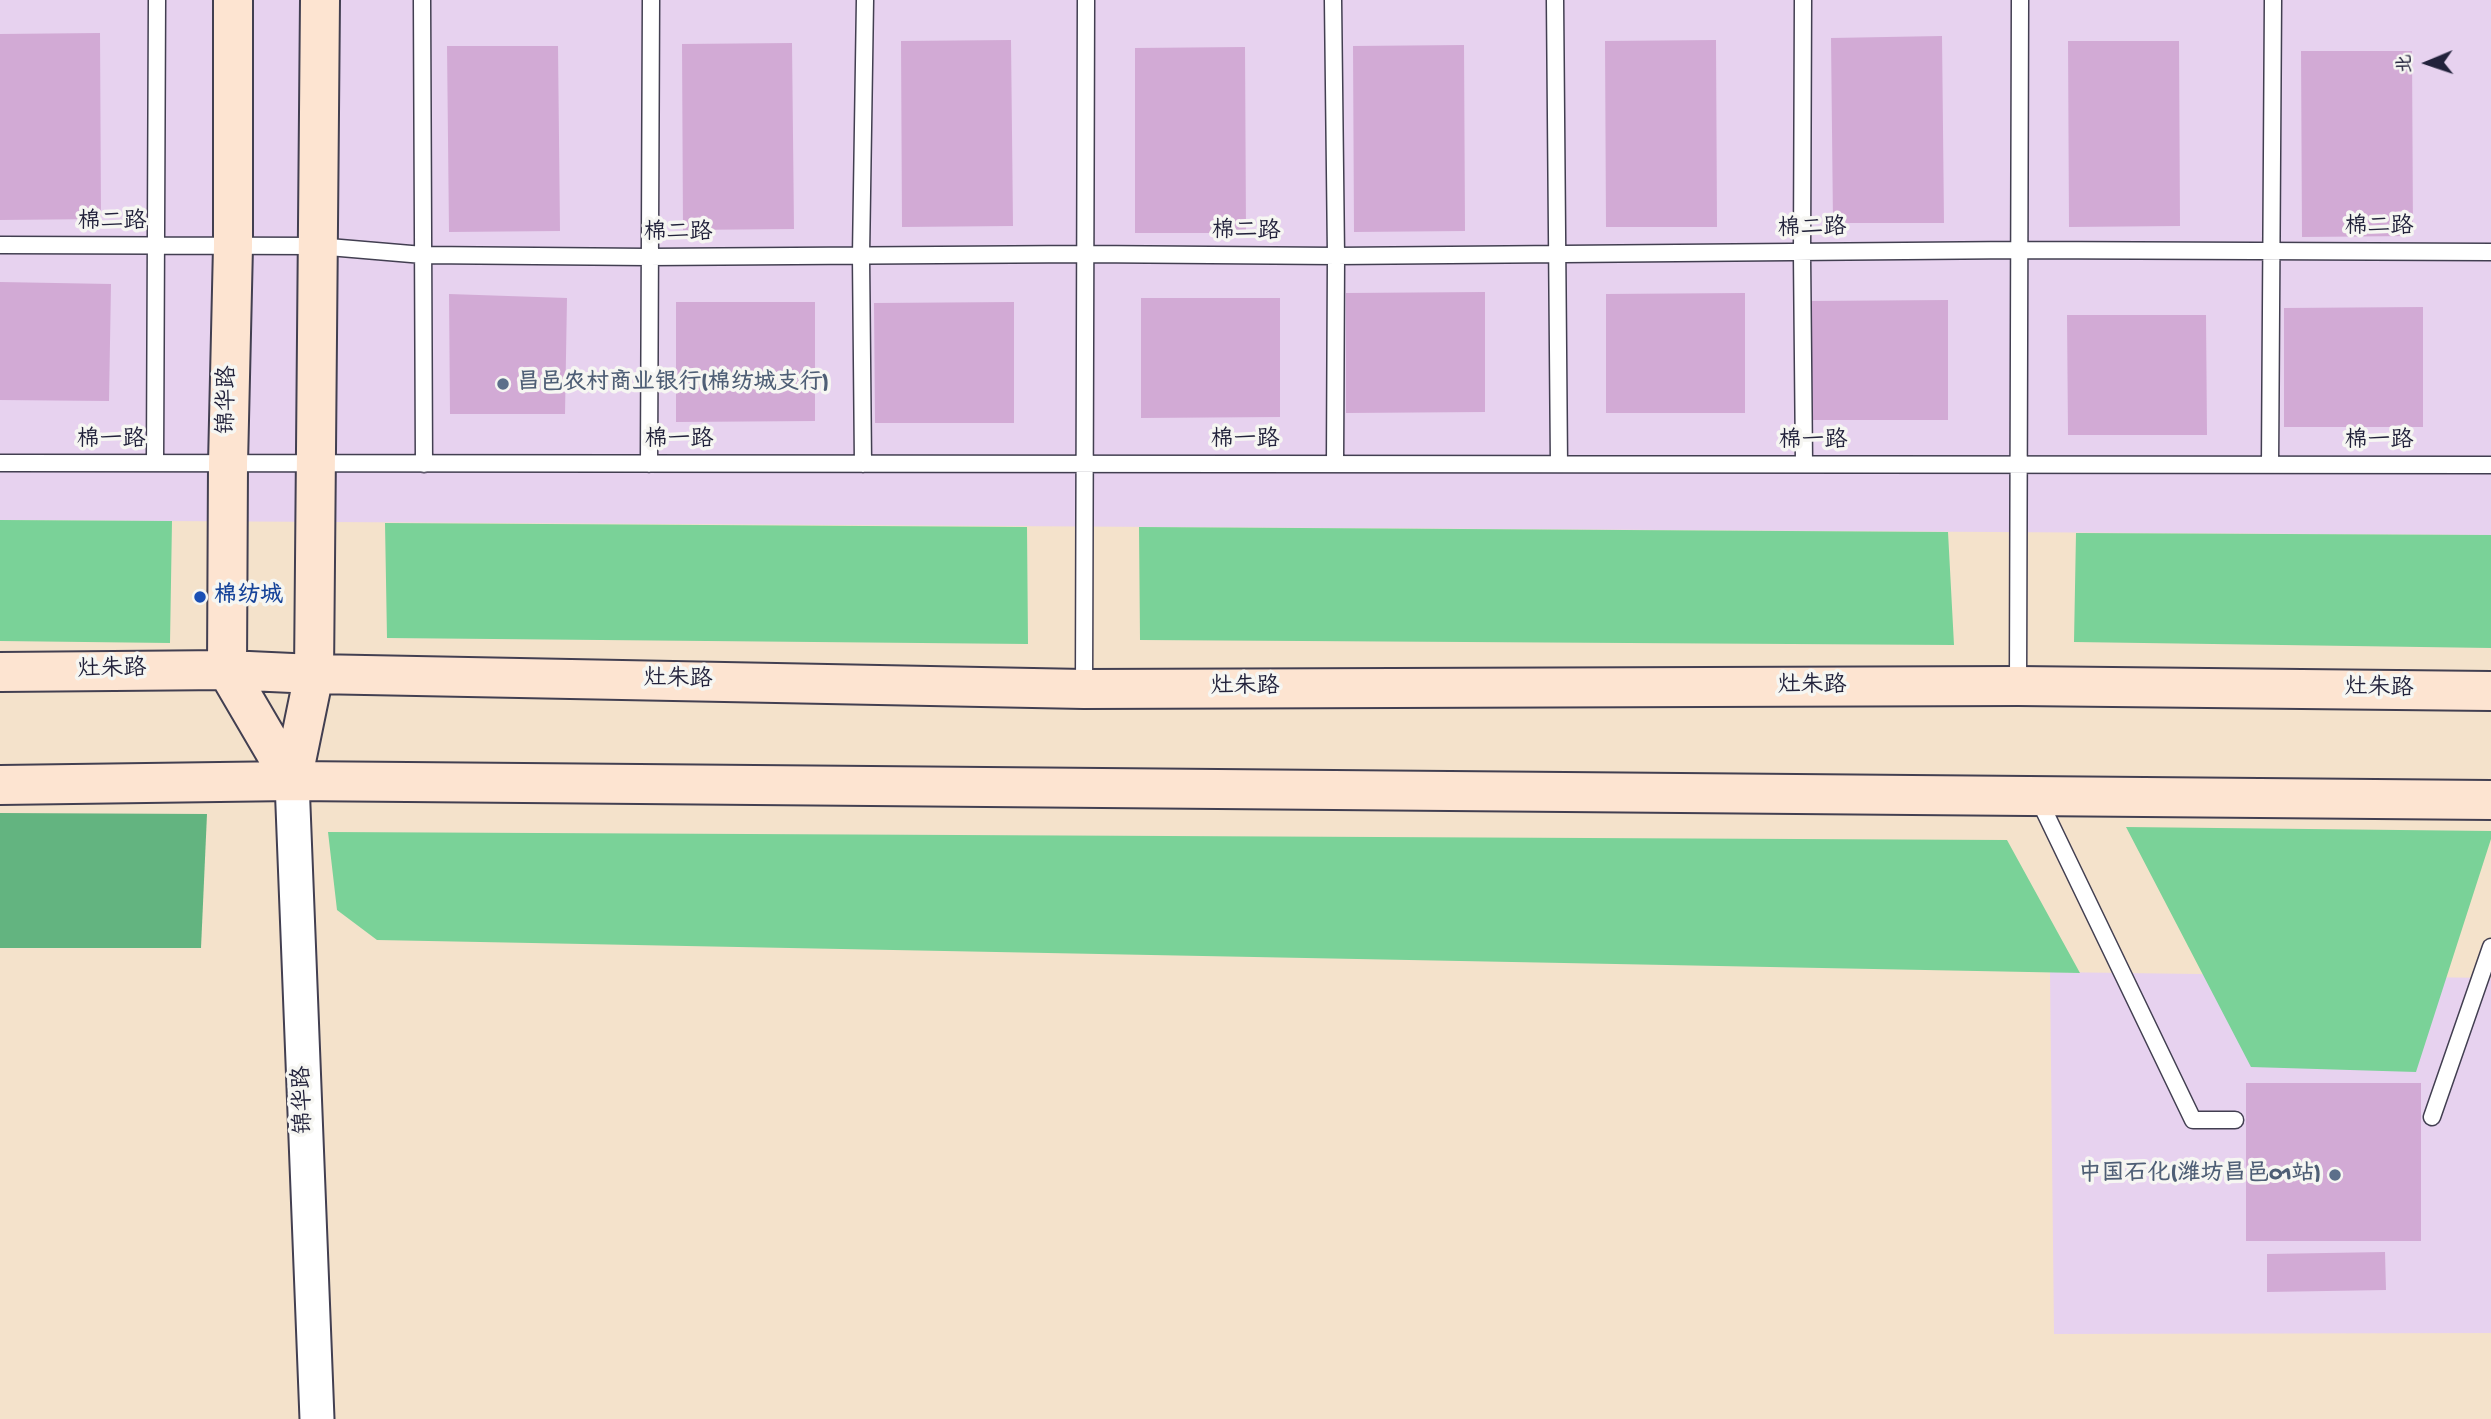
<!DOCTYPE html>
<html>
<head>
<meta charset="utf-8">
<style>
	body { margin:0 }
	#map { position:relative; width:2491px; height:1419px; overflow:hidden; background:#f4e2cb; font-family:"Gochi Hand","LXGW WenKai TC",sans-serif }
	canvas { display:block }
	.north { position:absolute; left:2393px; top:28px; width:70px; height:70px; -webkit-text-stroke:5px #f6f6f2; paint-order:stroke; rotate:268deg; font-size:19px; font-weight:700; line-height:28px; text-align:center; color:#22223b }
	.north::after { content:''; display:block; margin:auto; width:24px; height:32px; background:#22223b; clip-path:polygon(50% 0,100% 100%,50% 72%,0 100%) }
</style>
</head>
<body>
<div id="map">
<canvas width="2491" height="1419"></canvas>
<div class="north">北</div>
</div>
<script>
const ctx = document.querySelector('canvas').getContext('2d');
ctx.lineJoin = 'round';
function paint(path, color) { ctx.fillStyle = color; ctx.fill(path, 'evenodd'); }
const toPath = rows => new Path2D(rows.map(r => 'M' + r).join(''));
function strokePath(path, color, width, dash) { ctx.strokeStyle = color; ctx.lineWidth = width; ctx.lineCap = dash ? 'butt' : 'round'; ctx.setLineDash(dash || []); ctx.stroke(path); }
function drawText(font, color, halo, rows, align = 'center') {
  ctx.font = font + ' "Gochi Hand","LXGW WenKai TC",sans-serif'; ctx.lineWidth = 7; ctx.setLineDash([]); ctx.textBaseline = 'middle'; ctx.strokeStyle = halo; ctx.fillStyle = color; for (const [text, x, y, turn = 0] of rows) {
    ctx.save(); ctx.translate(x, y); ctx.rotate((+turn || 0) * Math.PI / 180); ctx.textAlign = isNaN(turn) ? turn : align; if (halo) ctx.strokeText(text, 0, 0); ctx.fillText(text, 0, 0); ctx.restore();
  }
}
paint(toPath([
	[0,0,2491,0,2491,535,0,520],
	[2050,972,2491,978,2491,1333,2054,1334]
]), '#e7d2ef');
paint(toPath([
	[0,520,172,521,170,643,0,641],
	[385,523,1027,527,1028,644,387,638],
	[1139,527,1948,532,1954,645,1140,640],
	[2076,533,2491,535,2491,648,2074,642],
	[2126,827,2491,831,2491,839,2416,1072,2251,1067],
	[328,832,2007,840,2080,973,377,940,337,910]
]), '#7ad298');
paint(toPath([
	[0,813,207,814,201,948,0,948]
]), '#63b480');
paint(toPath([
	[100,33,101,219,0,220,0,34],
	[1942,36,1944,223,1833,223,1831,38],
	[1011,40,1013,226,902,227,901,41],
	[1716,40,1717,227,1606,227,1605,41],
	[2068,41,2179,41,2180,226,2069,227],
	[792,43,794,229,683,230,682,44],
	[1464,45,1465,231,1354,232,1353,46],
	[447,46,558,46,560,231,449,232],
	[1245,47,1246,233,1135,233,1135,48],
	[2301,51,2412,51,2413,236,2302,237],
	[0,282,111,284,109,401,0,400],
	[1485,292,1485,412,1346,413,1346,293],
	[1745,293,1745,413,1606,413,1606,294],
	[449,294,567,298,565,414,450,414],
	[1141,298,1280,298,1280,417,1141,418],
	[1948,300,1948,420,1809,420,1809,301],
	[676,302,815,302,815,421,676,422],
	[1014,302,1014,423,875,423,874,303],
	[2423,307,2423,427,2284,427,2284,308],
	[2067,315,2206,315,2207,435,2068,435],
	[2246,1083,2421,1083,2421,1241,2246,1241],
	[2385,1252,2386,1290,2267,1292,2267,1254]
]), '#d2aad5');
const service = toPath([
	[422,0,424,464],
	[1333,0,1336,256,1335,464],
	[1555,0,1559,464],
	[1803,0,1802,254,1804,464],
	[0,245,317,246,423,255,648,257,1085,254,1336,256,2019,250,2491,252],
	[0,463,2491,465],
	[155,463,157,0],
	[649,464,651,0],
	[863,464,861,256,865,0],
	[2270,465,2273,0],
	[2018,686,2020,0],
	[1084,689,1086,0],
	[2038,798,2193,1120,2235,1120],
	[2432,1117,2491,947]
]);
const minor = toPath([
	[292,781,317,1419]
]);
const secondary = toPath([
	[233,0,233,246,228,464,227,670,292,781],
	[0,672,227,670,314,674,1084,689,2018,686,2491,691],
	[292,781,314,674,320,0],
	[0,785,292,781,2491,800]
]);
strokePath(service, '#423f51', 19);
strokePath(minor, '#423f51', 37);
strokePath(secondary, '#423f51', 42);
strokePath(service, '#fff', 16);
strokePath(minor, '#fff', 33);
strokePath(secondary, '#fde4d1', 38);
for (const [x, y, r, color] of [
	[503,384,7,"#5c6f8a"],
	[200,597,7,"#1a4fb4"],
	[2335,1175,7,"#5c6f8a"]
]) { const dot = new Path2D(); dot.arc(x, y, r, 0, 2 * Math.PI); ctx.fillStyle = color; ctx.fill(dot); strokePath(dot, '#f6f6f2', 2.5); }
drawText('23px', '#22223b', '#f6f6f2', [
	["棉二路",112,223],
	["棉二路",2379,228],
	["棉二路",1812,230,-1],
	["棉二路",1246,233,1],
	["棉二路",678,234],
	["锦华路",229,400,-89],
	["棉一路",111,441],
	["棉一路",679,441],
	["棉一路",1245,441],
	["棉一路",1813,442],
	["棉一路",2379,442],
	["灶朱路",112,671,-1],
	["灶朱路",678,681,1],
	["灶朱路",1812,687],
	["灶朱路",1245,688],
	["灶朱路",2379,690,1],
	["锦华路",305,1100,-92]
]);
drawText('bold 23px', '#4e5e75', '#f6f6f2', [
	["昌邑农村商业银行(棉纺城支行)",517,384],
	["中国石化(潍坊昌邑01站)",2321,1175,"right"]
], 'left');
drawText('bold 23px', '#164399', '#f6f6f2', [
	["棉纺城",214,597]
], 'left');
</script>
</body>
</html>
